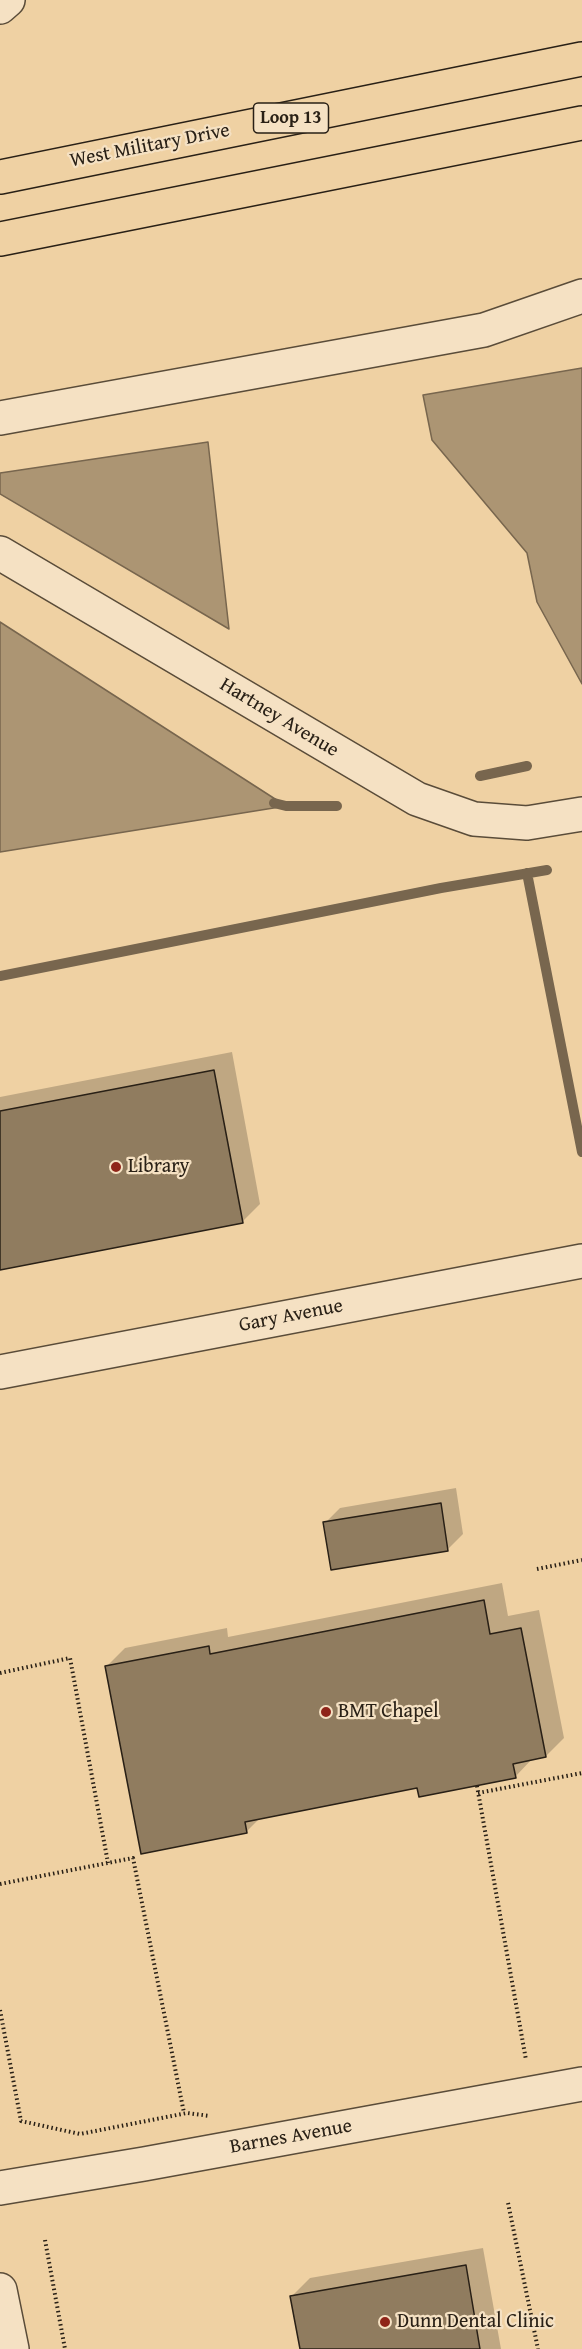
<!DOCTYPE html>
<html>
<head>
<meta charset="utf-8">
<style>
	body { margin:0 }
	canvas { display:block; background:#efd1a3 }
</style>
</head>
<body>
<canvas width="582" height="2349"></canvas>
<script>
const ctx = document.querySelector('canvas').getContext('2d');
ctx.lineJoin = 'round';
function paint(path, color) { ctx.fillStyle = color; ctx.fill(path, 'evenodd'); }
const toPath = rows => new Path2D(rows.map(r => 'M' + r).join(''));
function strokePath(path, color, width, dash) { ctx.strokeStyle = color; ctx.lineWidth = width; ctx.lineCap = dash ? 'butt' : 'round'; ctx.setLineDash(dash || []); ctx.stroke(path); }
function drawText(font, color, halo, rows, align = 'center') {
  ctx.font = font + ' "Gentium Book Plus",serif'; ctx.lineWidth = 4.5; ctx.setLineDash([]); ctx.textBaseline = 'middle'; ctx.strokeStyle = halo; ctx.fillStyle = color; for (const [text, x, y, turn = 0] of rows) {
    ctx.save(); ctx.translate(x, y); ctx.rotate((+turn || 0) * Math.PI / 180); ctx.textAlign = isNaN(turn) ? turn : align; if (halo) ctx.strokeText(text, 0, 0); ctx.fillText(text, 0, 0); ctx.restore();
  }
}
const water = toPath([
	[582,368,582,684,537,602,527,553,432,440,423,395,582,368],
	[208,442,229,629,0,494,0,473,208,442],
	[0,622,286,806,0,852,0,622]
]);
paint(water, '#ac9573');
strokePath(water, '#78664e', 1.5);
paint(toPath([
	[232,1052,260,1204,242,1222,0,1268,0,1097],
	[456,1488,463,1534,448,1549,325,1523,340,1508],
	[502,1583,508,1616,539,1610,564,1738,546,1756,533,1758,515,1777,418,1787,260,1818,246,1832,106,1667,125,1648,227,1628,228,1637],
	[483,2248,501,2349,302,2349,292,2296,310,2278]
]), '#0003');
strokePath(toPath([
	[480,776,527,766],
	[274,803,286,806,337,806],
	[527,873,582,1152],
	[0,976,441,888,547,870]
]), '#78664e', 10);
const building = toPath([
	[214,1070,243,1223,0,1270,0,1111,214,1070],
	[441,1503,448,1551,331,1570,323,1522,441,1503],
	[484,1600,490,1634,521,1628,546,1757,513,1764,516,1778,419,1797,417,1788,245,1822,247,1833,141,1854,105,1666,209,1646,210,1654,484,1600],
	[466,2265,480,2349,300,2349,290,2296,466,2265]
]);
paint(building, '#907c5f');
strokePath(building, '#292016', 1.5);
const minor = toPath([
	[0,7,8,0],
	[0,418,484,330,582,296],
	[0,553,417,799,474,819,527,823,582,814],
	[0,1372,582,1261],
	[0,2188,144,2164,582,2084],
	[0,2290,12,2349]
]);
const major = toPath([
	[0,177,582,59],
	[0,239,582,123]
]);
strokePath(minor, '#5a4c39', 36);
strokePath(major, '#292016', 36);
strokePath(toPath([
	[537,1569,582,1560],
	[0,1673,70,1658,108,1863],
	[477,1786,526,2060],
	[478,1793,582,1773],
	[0,1884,133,1858,184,2113],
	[0,2010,21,2121,80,2134,187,2113,210,2116],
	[508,2203,538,2349],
	[45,2240,65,2349]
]), '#292016', 4, [1.5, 3]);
strokePath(minor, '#f5e1c3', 33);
strokePath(major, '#efd1a3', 33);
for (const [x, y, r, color] of [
	[116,1167,6,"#8f2418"],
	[326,1712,6,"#8f2418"],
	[385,2322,6,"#8f2418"]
]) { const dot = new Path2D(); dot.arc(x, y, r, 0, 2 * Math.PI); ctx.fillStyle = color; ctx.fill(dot); strokePath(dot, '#f5e1c3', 2); }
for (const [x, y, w] of [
	[291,118,75]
]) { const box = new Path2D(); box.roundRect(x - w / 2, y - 15, w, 30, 4.5); ctx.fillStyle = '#f5e1c3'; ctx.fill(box); strokePath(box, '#292016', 1.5); }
drawText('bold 18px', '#292016', null, [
	["Loop 13",291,118]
]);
drawText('20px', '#292016', '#f5e1c3', [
	["West Military Drive",150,146,-11],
	["Hartney Avenue",279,718,31],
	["Gary Avenue",291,1316,-11],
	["Barnes Avenue",291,2137,-10]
]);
drawText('20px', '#292016', '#f5e1c3', [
	["Library",128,1167],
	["BMT Chapel",338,1712],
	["Dunn Dental Clinic",397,2322]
], 'left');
</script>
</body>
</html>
